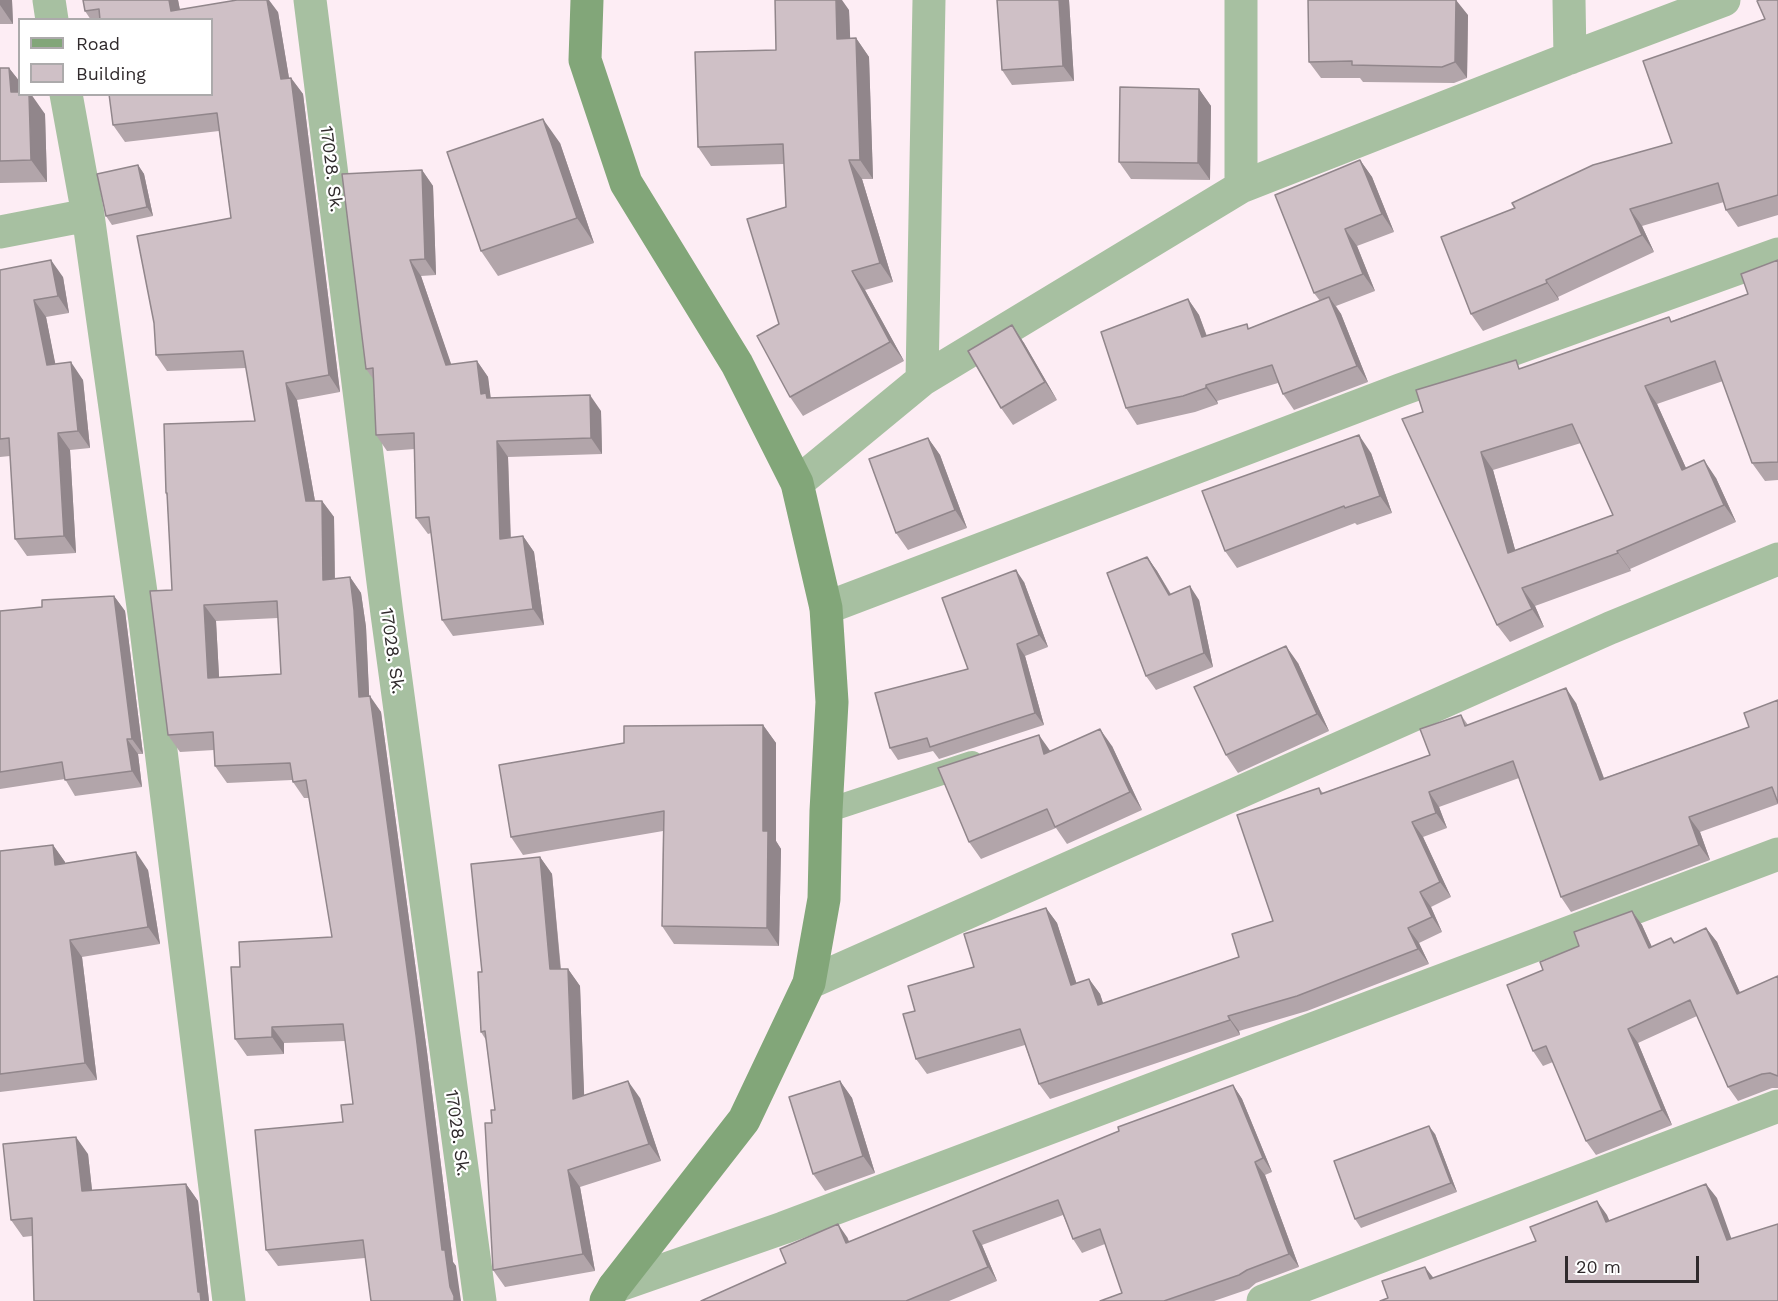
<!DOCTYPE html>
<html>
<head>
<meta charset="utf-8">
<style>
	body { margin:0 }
	#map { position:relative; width:1778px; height:1301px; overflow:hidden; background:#fdedf4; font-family:"Work Sans",sans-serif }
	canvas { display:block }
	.legend { position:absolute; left:18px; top:18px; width:195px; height:78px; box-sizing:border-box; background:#fff; border:2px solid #acaaab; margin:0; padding:8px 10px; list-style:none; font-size:18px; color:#302a2c }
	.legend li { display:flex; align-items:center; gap:12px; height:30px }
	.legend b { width:30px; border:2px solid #acaaab }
	.scale { position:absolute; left:1565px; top:1256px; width:134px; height:27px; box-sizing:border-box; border:3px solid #302a2c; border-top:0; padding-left:8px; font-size:18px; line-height:21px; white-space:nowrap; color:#302a2c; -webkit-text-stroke:4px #fff; paint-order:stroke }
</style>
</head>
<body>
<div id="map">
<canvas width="1778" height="1301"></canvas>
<ul class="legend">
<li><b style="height:8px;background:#82a679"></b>Road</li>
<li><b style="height:16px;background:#cfc0c6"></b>Building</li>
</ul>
<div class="scale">20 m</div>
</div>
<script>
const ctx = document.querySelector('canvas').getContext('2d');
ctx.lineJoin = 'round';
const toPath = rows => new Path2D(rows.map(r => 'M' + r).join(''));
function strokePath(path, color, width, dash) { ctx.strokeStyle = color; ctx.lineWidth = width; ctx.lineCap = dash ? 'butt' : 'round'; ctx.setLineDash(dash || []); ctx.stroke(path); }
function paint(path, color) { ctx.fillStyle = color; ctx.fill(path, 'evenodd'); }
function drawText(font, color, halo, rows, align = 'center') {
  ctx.font = font + ' "Work Sans",sans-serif'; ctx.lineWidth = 4.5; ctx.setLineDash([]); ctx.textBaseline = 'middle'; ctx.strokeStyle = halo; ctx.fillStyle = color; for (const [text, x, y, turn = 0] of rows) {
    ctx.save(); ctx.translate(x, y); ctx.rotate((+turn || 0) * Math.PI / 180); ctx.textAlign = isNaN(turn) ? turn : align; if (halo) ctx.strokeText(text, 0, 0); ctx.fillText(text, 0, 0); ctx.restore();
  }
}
strokePath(toPath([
	[826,811,972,763]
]), '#a7c0a1', 24);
strokePath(toPath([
	[49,0,52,20],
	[310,0,387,614,480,1301],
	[1569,0,1570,58],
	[66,94,88,215,145,621,229,1301],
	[1241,187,1241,0],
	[0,232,88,215],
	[922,380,929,0],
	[797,483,922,380,1241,187,1570,58,1724,0],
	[826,608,1400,390,1778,254],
	[809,983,1610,628,1778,559],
	[614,1287,783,1228,1778,854],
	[1263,1301,1778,1106]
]), '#a7c0a1', 33);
strokePath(toPath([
	[587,0,585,60,626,183,737,364,797,483,826,608,832,702,826,811,824,899,809,983,744,1120,614,1287,606,1301]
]), '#82a679', 33);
paint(toPath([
	[0,0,12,0,13,24,0,24],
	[83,0,178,0,180,10,278,12,289,78,291,78,303,94,340,392,297,400,315,501,322,501,334,517,335,579,350,577,361,593,366,627,369,696,381,712,427,1052,453,1262,456,1266,365,1258,278,1266,266,1250,353,1104,345,1041,284,1043,284,1054,247,1056,235,1039,240,967,332,937,309,798,304,798,293,782,292,780,227,783,215,766,214,750,180,752,168,735,172,590,167,496,166,493,255,421,246,368,167,371,156,355,231,218,219,131,125,142,113,125,212,20,91,20,85,11],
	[278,618,281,674,219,677,216,621],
	[997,0,1069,0,1074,81,1012,85,1002,70],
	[1778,0,1778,215,1738,227,1726,210,1724,202,1642,226,1654,252,1558,297,1559,300,1483,331,1471,314,1515,208,1672,143,1765,19],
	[849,10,850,38,856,38,869,57,873,179,862,179,893,282,865,290,904,361,803,416,790,397,779,324,786,207,784,164,711,166,698,147,776,50],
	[1468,15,1467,78,1454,83,1363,82,1360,78,1321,78,1309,62],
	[0,68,9,68,20,82,20,94,45,114,47,182,0,183],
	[1199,89,1211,106,1210,180,1131,179,1119,162],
	[560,143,594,243,498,276,481,251],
	[1360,160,1372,177,1394,232,1357,246,1375,291,1336,306,1341,314,1368,382,1294,410,1283,394,1278,383,1217,401,1218,404,1195,412,1137,425,1126,408,1188,299,1199,315,1207,336,1250,328,1320,301,1314,293],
	[138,165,144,174,153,216,112,225,106,216],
	[422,170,433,186,436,275,421,276,451,365,477,361,488,377,490,398,601,411,602,454,508,457,511,538,523,536,534,552,544,625,453,636,442,620,431,533,428,534,416,518,415,449,387,451,376,435,374,380,366,369],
	[1778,260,1778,480,1765,481,1752,463,1723,381,1657,404,1686,468,1716,478,1736,522,1630,569,1631,571,1535,606,1544,627,1510,642,1497,625,1423,412,1522,368,1672,321,1748,294],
	[1581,443,1613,515,1515,550,1493,470],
	[0,270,63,277,69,313,46,317,55,364,83,380,90,448,70,450,76,553,27,556,15,539,10,456,0,457],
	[1012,325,1024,343,1057,400,1013,425,1001,408],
	[928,438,940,455,967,528,908,550,896,533],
	[1371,453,1392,513,1357,525,1355,523,1237,568,1225,551],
	[1147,557,1157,571,1171,594,1199,600,1213,667,1156,690,1146,676],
	[1024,582,1048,647,1025,656,1044,725,939,759,933,751,898,760,890,748,968,669],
	[114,596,125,611,143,754,138,754,142,787,75,796,65,779,0,789,0,611,42,607],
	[1298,663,1329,731,1238,773,1226,755],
	[1576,703,1604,778,1749,727,1778,804,1700,832,1710,860,1571,912,1561,897,1519,778,1439,807,1447,828,1423,837,1451,897,1431,907,1442,932,1419,943,1429,964,1307,1011,1239,1031,1240,1035,1050,1099,1039,1084,1025,1045,927,1074,916,1059,915,1011,974,967,1046,908,1057,923,1076,983,1089,979,1100,994,1103,1004,1239,957,1273,921,1319,788,1323,793,1430,755,1461,715,1468,725],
	[763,725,776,743,776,841,781,849,779,946,674,944,662,926,663,831,523,855,511,837],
	[1112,746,1142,810,1067,844,1056,828,981,859,969,842,1051,751],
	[53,845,65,862,65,864,148,870,160,944,82,957,97,1080,0,1092,0,851],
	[540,857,552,874,561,969,568,969,580,986,584,1096,640,1098,661,1161,580,1187,595,1271,505,1287,493,1270,492,1123,495,1110,486,1040,481,1032,482,972],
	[1632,911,1642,925,1652,947,1671,938,1675,943,1706,928,1717,942,1740,993,1778,976,1778,1088,1772,1088,1738,1101,1728,1087,1697,1016,1638,1043,1672,1125,1596,1155,1586,1141,1553,1062,1543,1066,1533,1051,1543,970],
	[840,1081,852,1098,875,1173,825,1191,813,1174],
	[1233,1085,1242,1099,1272,1172,1265,1175,1299,1267,1256,1283,1249,1289,1214,1301,1100,1301,1122,1293,1105,1244,1082,1253,1073,1239,1063,1215,982,1245,997,1281,949,1301,701,1301,847,1237,849,1242],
	[1435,1134,1457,1192,1361,1228,1355,1219],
	[88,1154,92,1190,186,1184,198,1201,209,1301,34,1301,32,1236,23,1237,11,1220]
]), '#b2a5aa');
paint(toPath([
	[0,0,12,0,13,24,0,5],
	[169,0,178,0,182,20,171,11],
	[267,0,269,0,278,12,292,96,281,79],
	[836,0,842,0,849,10,851,58,837,39],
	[1059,0,1069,0,1074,81,1063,66],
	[1456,0,1468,15,1467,78,1455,62],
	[856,38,869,57,873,179,860,160],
	[9,68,20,82,20,94,11,92],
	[291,78,303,94,340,392,329,375],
	[1199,89,1211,106,1210,180,1198,163],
	[29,94,31,94,45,114,47,182,31,160],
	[543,119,560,143,594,243,577,218],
	[849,160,862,179,893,282,880,263],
	[1360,160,1372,177,1394,232,1382,214],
	[138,165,144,174,153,216,147,207],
	[422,170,433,186,436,275,425,259],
	[1630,209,1642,226,1654,252,1642,235],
	[1345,229,1357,246,1375,291,1363,274],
	[51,260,63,277,69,313,58,296],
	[410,260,421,276,457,381,446,365],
	[852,271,865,290,904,361,890,342],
	[1546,280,1558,297,1559,300,1547,283],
	[1329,297,1341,314,1368,382,1357,366],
	[1188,299,1199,315,1213,354,1202,337],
	[34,300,46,317,59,382,47,365],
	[1012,325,1024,343,1057,400,1045,382],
	[477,361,488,377,491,399,481,394],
	[71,362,83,380,90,448,78,431],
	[286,383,297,400,318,518,306,501],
	[1206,385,1217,401,1218,404,1206,388],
	[1645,386,1657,404,1695,488,1682,470],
	[590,395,601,411,602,454,591,438],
	[58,433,70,450,76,553,64,536],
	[1359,435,1371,453,1392,513,1380,496],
	[928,438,940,455,967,528,955,510],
	[497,441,508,457,511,555,500,539],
	[1481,452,1493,470,1521,571,1508,553],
	[1704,460,1716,478,1736,522,1724,505],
	[322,501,334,517,335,597,323,580],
	[523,536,534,552,544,625,533,609],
	[1617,551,1630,569,1631,571,1618,553],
	[1147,557,1157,571,1179,609,1169,595],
	[1016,570,1024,582,1048,647,1039,635],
	[350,577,361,593,366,627,370,714,359,697],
	[1190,586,1199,600,1213,667,1204,653],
	[1522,588,1535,606,1544,627,1532,609],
	[114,596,125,611,143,754,132,739],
	[204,605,216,621,220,694,208,678],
	[1017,644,1025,656,1044,725,1035,713],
	[1286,646,1298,663,1329,731,1317,714],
	[1566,688,1576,703,1610,795,1600,780],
	[370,696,381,712,427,1052,453,1262,456,1266,461,1301,454,1301,450,1287,442,1250],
	[763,725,776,743,776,841,781,849,779,946,767,928,763,831],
	[1100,729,1112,746,1142,810,1130,792],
	[1039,735,1051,752,1044,754],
	[127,739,138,754,142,787,132,771],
	[1429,792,1439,807,1447,828,1436,813],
	[1689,817,1700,832,1710,860,1699,845],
	[1412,822,1423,837,1451,897,1440,882],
	[53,845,65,862,67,883,55,865],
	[136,852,148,870,160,944,148,927],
	[540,857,552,874,562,986,550,969],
	[1420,892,1431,907,1442,932,1432,917],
	[1046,908,1057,923,1082,1000,1071,985],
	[1632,911,1642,925,1659,963,1649,948],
	[1408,928,1419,943,1429,964,1418,949],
	[1706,928,1717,942,1747,1008,1737,994],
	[70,940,82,957,97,1080,85,1063],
	[568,969,580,986,585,1117,573,1099],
	[1089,979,1100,994,1109,1020,1098,1005],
	[1228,1016,1239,1031,1240,1035,1230,1020],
	[272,1027,284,1043,284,1054,272,1037],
	[1628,1029,1638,1043,1672,1125,1662,1110],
	[628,1081,640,1098,661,1161,649,1144],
	[840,1081,852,1098,875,1173,863,1156],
	[1233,1085,1242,1099,1272,1172,1263,1158],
	[1429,1126,1435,1134,1457,1192,1451,1183],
	[76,1137,88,1154,94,1208,82,1191],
	[1255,1162,1265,1175,1299,1267,1289,1254],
	[568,1170,580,1187,595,1271,583,1254],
	[186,1184,198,1201,209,1301,201,1301,198,1292],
	[1706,1184,1717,1198,1737,1254,1727,1240],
	[1597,1201,1607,1215,1616,1236,1606,1222],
	[838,1224,847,1237,856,1257,846,1243],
	[973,1231,982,1245,997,1281,988,1267],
	[1425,1267,1436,1281,1430,1279]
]), '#91868b');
const building = toPath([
	[83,0,169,0,171,11,237,0,267,0,281,79,291,78,329,375,286,383,306,501,322,501,323,580,350,577,354,610,359,697,370,696,416,1035,442,1250,445,1250,450,1287,454,1296,454,1301,371,1301,363,1240,266,1250,255,1130,343,1122,341,1105,353,1104,343,1024,272,1027,272,1037,235,1039,231,967,240,967,239,942,332,937,306,780,293,782,290,763,215,766,213,732,168,735,150,591,172,590,167,493,166,493,164,424,255,421,243,351,156,355,154,323,137,236,231,218,217,113,113,125,109,94,212,94,212,20,100,20,99,9,85,11,83,0],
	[277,601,281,674,208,678,204,605,277,601],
	[775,0,836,0,837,39,856,38,860,160,849,160,880,263,852,271,890,342,790,397,757,336,779,324,747,219,786,207,783,144,698,147,695,52,776,50,775,0],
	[997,0,1059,0,1063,66,1002,70,997,0],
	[1308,0,1456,0,1455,62,1442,67,1352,65,1352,61,1309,62,1308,0],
	[1759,0,1778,0,1778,195,1726,210,1718,183,1630,209,1642,235,1546,280,1547,283,1471,314,1441,237,1515,208,1512,203,1593,165,1672,143,1643,61,1765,19,1757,1,1759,0],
	[0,68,9,68,11,92,20,92,20,94,29,94,31,160,0,161,0,68],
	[1120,87,1199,89,1198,163,1119,162,1120,87],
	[543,119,577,218,481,251,447,152,543,119],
	[1360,160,1382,214,1345,229,1363,274,1314,293,1275,195,1360,160],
	[138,165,147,207,106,216,97,174,138,165],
	[422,170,425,259,410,260,446,365,477,361,481,394,486,393,487,398,590,395,591,438,497,441,500,539,523,536,533,609,442,620,429,517,416,518,414,433,376,435,373,368,366,369,342,174,422,170],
	[51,260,58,296,34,300,47,365,71,362,78,431,58,433,64,536,15,539,9,438,0,439,0,270,51,260],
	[1778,260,1778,462,1752,463,1715,361,1645,386,1682,470,1704,460,1724,505,1617,551,1618,553,1522,588,1532,609,1497,625,1402,419,1423,412,1416,390,1516,360,1519,369,1669,317,1671,322,1748,294,1741,274,1778,260],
	[1572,424,1613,515,1508,553,1481,452,1572,424],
	[1329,297,1357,366,1283,394,1272,365,1206,385,1206,388,1183,396,1126,408,1101,332,1188,299,1202,337,1247,324,1248,329,1329,297],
	[1012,325,1045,382,1001,408,968,351,1012,325],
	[1359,435,1380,496,1345,508,1344,506,1225,551,1202,491,1359,435],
	[928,438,955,510,896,533,869,459,928,438],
	[1147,557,1169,595,1190,586,1204,653,1146,676,1107,573,1147,557],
	[1016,570,1039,635,1017,644,1035,713,930,747,927,738,890,748,875,693,968,669,942,598,1016,570],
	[114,596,132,739,127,739,132,771,65,780,62,762,0,772,0,611,42,607,42,600,114,596],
	[1286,646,1317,714,1226,755,1194,687,1286,646],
	[1566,688,1600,780,1749,727,1744,713,1778,700,1778,803,1772,787,1689,817,1699,845,1561,897,1513,761,1429,792,1436,813,1412,822,1440,882,1420,892,1432,917,1408,928,1418,949,1297,996,1228,1016,1230,1020,1039,1084,1020,1029,916,1059,903,1014,915,1011,908,986,974,967,964,934,1046,908,1071,985,1089,979,1098,1005,1239,957,1232,934,1273,921,1237,815,1319,788,1321,794,1430,755,1420,729,1461,715,1465,726,1566,688],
	[763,725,763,831,768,831,767,928,662,926,664,811,511,837,499,765,624,743,624,726,763,725],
	[1100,729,1130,792,1055,827,1047,809,969,842,938,768,1039,735,1044,754,1100,729],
	[53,845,55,865,136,852,148,927,70,940,85,1063,0,1074,0,851,53,845],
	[540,857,550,969,568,969,573,1099,628,1081,649,1144,568,1170,583,1254,493,1270,485,1123,492,1123,491,1110,495,1110,485,1031,481,1032,478,972,482,972,471,864,540,857],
	[1632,911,1649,948,1671,938,1674,943,1706,928,1737,994,1778,976,1778,1076,1770,1073,1762,1074,1728,1087,1690,1000,1628,1029,1662,1110,1586,1141,1546,1046,1533,1051,1507,985,1543,970,1540,962,1579,946,1574,932,1632,911],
	[840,1081,863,1156,813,1174,789,1097,840,1081],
	[1233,1085,1263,1158,1255,1162,1289,1254,1247,1270,1239,1275,1164,1301,1100,1301,1122,1293,1100,1229,1073,1239,1058,1200,973,1231,988,1267,906,1301,701,1301,786,1263,780,1249,838,1224,846,1243,1119,1131,1118,1127,1233,1085],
	[1429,1126,1451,1183,1355,1219,1334,1161,1429,1126],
	[76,1137,82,1191,186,1184,198,1292,200,1292,201,1301,34,1301,32,1218,11,1220,3,1144,76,1137],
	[1706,1184,1727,1240,1778,1224,1778,1301,1380,1301,1388,1298,1382,1281,1425,1267,1430,1279,1536,1241,1530,1227,1597,1201,1606,1222,1706,1184]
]);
paint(building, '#cfc0c6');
strokePath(building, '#91868b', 1.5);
drawText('18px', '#302a2c', '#fff', [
	["17028. Sk.",331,169,83],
	["17028. Sk.",392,651,82],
	["17028. Sk.",457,1133,82]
]);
</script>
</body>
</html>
